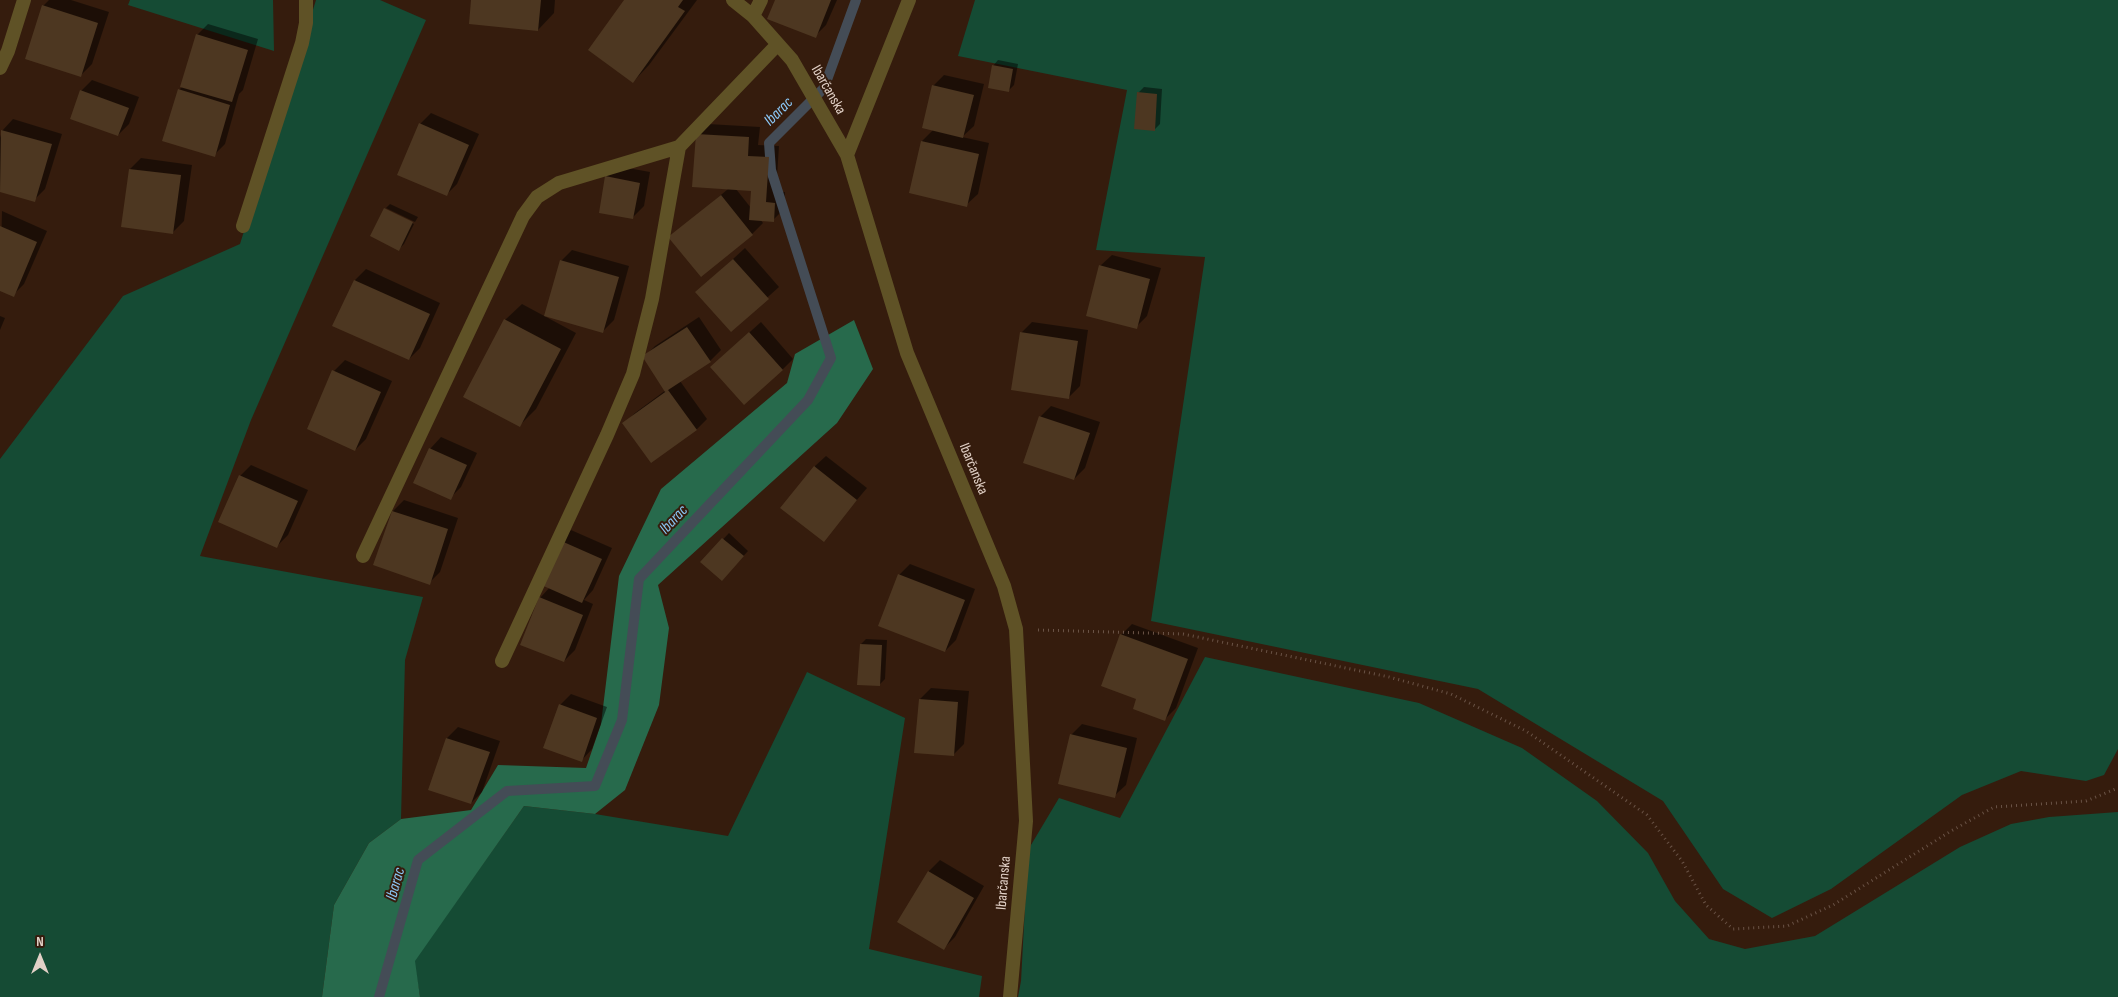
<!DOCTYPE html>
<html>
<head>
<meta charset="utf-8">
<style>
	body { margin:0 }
	#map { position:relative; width:2118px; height:997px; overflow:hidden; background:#351c0d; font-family:"Sofia Sans Condensed",sans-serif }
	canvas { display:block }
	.north { position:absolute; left:15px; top:932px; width:50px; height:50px; -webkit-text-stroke:4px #351c0d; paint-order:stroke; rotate:0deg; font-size:14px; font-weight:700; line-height:20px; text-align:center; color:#e1d0c6 }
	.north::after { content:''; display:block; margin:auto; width:18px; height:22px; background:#e1d0c6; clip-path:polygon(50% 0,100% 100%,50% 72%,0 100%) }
</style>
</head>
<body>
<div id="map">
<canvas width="2118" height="997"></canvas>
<div class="north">N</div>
</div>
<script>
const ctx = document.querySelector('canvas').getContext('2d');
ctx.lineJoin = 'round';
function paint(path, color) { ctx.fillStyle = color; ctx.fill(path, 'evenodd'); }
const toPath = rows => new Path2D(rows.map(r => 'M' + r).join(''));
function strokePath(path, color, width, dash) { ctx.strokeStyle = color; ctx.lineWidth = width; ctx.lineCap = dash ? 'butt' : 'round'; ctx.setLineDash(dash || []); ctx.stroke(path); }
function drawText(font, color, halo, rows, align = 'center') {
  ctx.font = font + ' "Sofia Sans Condensed",sans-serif'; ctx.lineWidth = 4; ctx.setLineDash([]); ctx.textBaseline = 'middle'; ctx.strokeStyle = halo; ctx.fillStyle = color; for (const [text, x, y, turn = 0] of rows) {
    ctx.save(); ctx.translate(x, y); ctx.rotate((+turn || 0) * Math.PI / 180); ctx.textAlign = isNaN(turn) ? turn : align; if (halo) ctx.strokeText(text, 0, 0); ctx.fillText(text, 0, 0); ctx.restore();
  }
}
paint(toPath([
	[130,0,273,0,274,51,128,5],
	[316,0,380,0,426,20,251,420,200,556,423,597,405,660,401,819,369,843,334,905,322,997,0,997,0,459,123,296,240,244],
	[975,0,2118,0,2118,749,2104,775,2086,781,2021,771,1962,795,1831,889,1772,918,1723,889,1663,801,1478,689,1151,621,1205,257,1096,250,1127,90,958,56],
	[1205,657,1419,703,1522,748,1597,801,1648,853,1675,901,1709,939,1745,949,1815,936,1960,847,2011,824,2049,817,2118,812,2118,997,1018,997,1021,981,1028,850,1059,798,1120,818],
	[807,672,905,718,869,949,982,976,979,997,420,997,414,961,524,806,595,814,728,836]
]), '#154b34');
paint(toPath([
	[854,320,873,369,837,423,658,585,669,628,659,705,625,790,595,814,524,806,415,961,420,997,322,997,334,905,369,843,401,819,471,810,498,765,586,768,601,724,619,576,661,489,787,383,795,354]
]), '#276a4c');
paint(toPath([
	[49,0,71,0,109,12,92,64,81,75,43,6],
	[473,0,555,0,554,13,538,30],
	[625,0,697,0,649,65,633,82],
	[776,0,837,0,826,25,815,36],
	[208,24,258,39,243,90,239,94,225,144,214,155,179,90,183,86,197,35],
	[998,60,1018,64,1014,85,1008,91,993,66],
	[944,75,984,84,974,126,962,137,989,143,978,194,966,205,922,141,934,129,933,86],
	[92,80,139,97,129,124,118,135,81,91],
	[1144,87,1162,89,1160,124,1154,130,1138,93],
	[431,113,479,134,457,184,446,195,420,124],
	[13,119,62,134,45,189,34,200,0,190,0,138,2,131],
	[708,124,760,127,758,145,779,146,776,192,785,192,784,209,773,220,760,219,763,223,752,234,670,238,728,189,697,135],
	[736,189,752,190,751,208],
	[141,158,192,165,184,221,173,232,130,169],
	[617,166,650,172,644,206,633,217,606,177],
	[390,204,418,217,415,222,386,208],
	[385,210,414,224,404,244,399,249],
	[2,211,47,231,24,284,13,295,0,290],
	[745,248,779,287,731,330,697,292],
	[572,250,629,266,614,320,603,331,561,261],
	[1112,255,1161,268,1147,316,1136,327,1100,266],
	[366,269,440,303,420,348,409,359,355,280],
	[522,304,576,333,536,409,520,425,505,320],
	[0,316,5,318,0,330],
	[699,317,721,350,710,361,680,381,707,419,696,430,624,424,635,413,666,390,644,357,655,346],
	[761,322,793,359,782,370,723,356],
	[1032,322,1088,330,1080,386,1069,397,1021,333],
	[345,360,392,381,366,439,355,450,334,371],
	[1051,406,1100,422,1085,468,1074,479,1040,417],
	[441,437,477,453,461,487,450,498,415,482,430,449],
	[826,456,867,488,823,540,815,466],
	[251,465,308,490,288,535,277,546,240,476],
	[404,500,458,518,440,572,429,583,375,564,393,511],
	[571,530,612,548,593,590,584,600,593,604,575,650,564,661,540,598,550,587,560,541],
	[729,533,748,551,727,574,702,562],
	[910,564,975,589,956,640,945,651,899,575],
	[1132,624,1198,648,1176,708,1165,719,1138,698,1121,635],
	[866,639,887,640,885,679,880,684,861,644],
	[931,688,969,691,964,744,953,755,920,699],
	[571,694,607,707,592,749,581,761,560,705],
	[1082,724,1137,738,1126,785,1114,796,1071,735],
	[458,727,500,741,482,792,471,803,430,789,447,738],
	[940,860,984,886,955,937,944,948,899,922,929,871]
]), '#0007');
strokePath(toPath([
	[379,997,418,860,507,791,595,786,622,720,639,579,808,400,831,358,771,170,769,143,824,88,856,0]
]), '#444c56', 10);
paint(toPath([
	[471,0,541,0,538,31,469,24],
	[624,0,683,0,678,7,685,11,633,83,588,50],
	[775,0,831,0,816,38,767,19],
	[42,5,98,23,81,77,25,59],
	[196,34,248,50,232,102,180,87],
	[992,65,1013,69,1009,92,988,88],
	[932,85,974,95,963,138,922,128],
	[178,89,230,105,215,157,162,141],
	[80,90,129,108,118,136,70,119],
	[1137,92,1157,94,1155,131,1134,129],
	[419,123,469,145,447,196,397,175],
	[1,130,52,144,35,202,0,192],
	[696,134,749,137,748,156,769,157,766,202,775,203,774,222,749,220,751,191,692,187],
	[921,141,979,154,967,207,909,193],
	[129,169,181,175,173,234,121,227],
	[605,176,640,183,633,219,599,213],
	[721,195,753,235,701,277,668,237],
	[384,208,413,222,399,251,370,236],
	[0,226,37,242,14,297,0,291],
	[733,259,769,299,731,332,695,292],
	[560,260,619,277,603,333,544,316],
	[1099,265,1150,279,1137,329,1086,316],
	[354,280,430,314,409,360,332,326],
	[504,319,561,349,520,427,463,397],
	[687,327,711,362,665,392,642,356],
	[749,332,783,370,744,405,710,367],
	[1020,332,1078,341,1069,399,1011,390],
	[332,370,381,392,355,451,307,429],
	[668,390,697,430,651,463,622,423],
	[1039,416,1090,433,1074,480,1023,463],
	[429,448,467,465,451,500,413,483],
	[814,466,857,500,824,542,780,508],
	[239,475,298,501,277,548,218,522],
	[392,511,448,529,430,585,373,565],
	[722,538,744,556,722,581,700,562],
	[559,540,602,559,582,603,539,584],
	[898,574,965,600,945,652,878,626],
	[539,597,583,615,564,662,520,645],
	[1120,634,1188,659,1165,721,1133,709,1136,699,1101,686],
	[860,644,882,645,880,686,857,685],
	[919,699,958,702,954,756,914,753],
	[559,704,597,718,582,762,543,748],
	[1070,734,1127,748,1115,798,1058,784],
	[446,738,490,752,471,804,428,790],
	[928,871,974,898,944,950,897,922]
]), '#4d3721');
strokePath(toPath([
	[1038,630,1183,634,1389,677,1451,694,1526,731,1647,815,1682,861,1706,905,1733,929,1787,926,1833,905,1951,831,1994,807,2086,801,2118,788]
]), '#6a5346', 3, [1, 4]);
strokePath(toPath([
	[733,0,753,16,792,60,847,155,907,353,1004,586,1016,629,1026,821,1010,997],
	[753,16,761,0],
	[0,68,8,51,24,0],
	[847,155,909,0],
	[243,226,302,43,306,23,306,0],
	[363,556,523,216,537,197,559,183,679,147],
	[502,661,607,435,633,374,652,299,679,147,777,45]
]), '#5f5226', 14);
drawText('15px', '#e1d0c6', '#351c0d', [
	["Ibarčanska",828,90,60],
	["Ibarčanska",973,469,68],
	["Ibarčanska",1004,883,-85]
]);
drawText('italic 16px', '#8cc9f8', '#351c0d', [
	["Ibarac",779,112,-45],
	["Ibarac",674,520,-47],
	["Ibarac",396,884,-74]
]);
</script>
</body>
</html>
